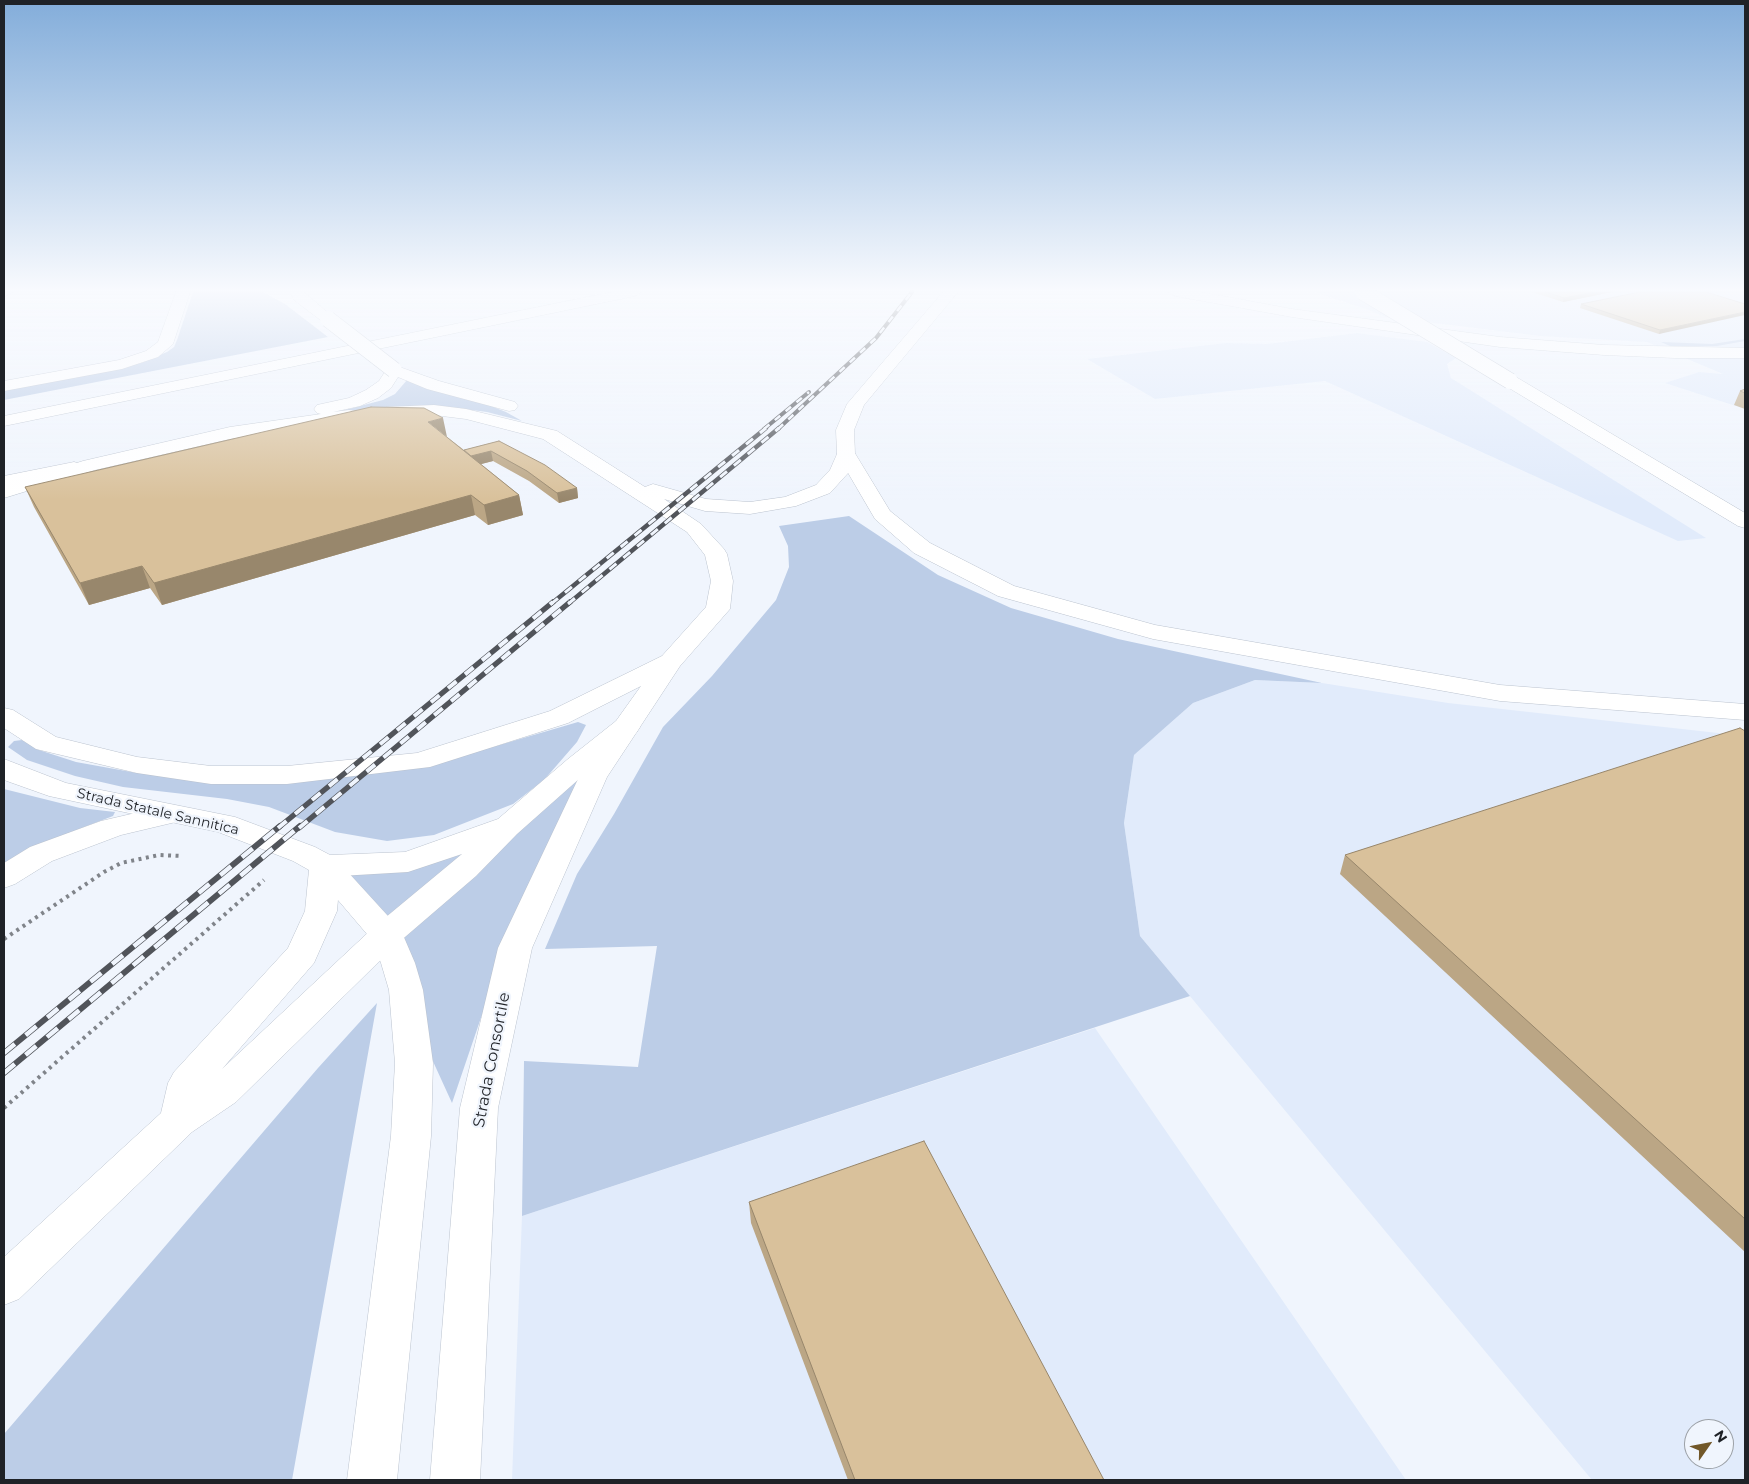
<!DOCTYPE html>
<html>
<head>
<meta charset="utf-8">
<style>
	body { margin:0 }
	#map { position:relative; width:1749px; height:1484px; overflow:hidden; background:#f0f5fd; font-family:Montserrat,sans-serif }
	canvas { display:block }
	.frame { position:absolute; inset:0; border:5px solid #1f2227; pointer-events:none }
	.north { position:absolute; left:1684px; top:1419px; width:50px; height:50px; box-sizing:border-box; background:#f0f5fd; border:1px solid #9ca1a7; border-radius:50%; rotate:57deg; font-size:14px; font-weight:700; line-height:20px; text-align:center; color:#1f2227 }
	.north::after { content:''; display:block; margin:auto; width:18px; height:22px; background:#715729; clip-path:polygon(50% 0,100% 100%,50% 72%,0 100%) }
</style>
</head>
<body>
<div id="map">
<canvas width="1749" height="1484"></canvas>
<div class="frame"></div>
<div class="north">N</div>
</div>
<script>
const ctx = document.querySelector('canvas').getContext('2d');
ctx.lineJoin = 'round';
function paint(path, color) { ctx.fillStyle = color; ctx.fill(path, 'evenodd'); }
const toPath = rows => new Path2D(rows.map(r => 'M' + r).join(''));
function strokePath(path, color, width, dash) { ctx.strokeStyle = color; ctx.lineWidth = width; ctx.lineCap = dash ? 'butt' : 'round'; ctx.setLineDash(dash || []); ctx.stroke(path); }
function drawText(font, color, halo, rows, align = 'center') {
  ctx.font = font + ' Montserrat,sans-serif'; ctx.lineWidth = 4.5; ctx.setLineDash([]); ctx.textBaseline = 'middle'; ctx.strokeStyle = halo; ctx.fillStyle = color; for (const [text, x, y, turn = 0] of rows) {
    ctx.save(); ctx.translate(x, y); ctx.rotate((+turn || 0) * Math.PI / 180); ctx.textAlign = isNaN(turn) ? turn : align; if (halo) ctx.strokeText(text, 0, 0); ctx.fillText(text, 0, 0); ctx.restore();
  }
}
paint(toPath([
	[1314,292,1745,292,1745,409,1665,383,1699,372,1723,374,1647,342,1540,336,1385,317,1366,309],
	[1357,333,1427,342,1456,358,1447,364,1451,378,1706,538,1678,541,1325,381,1155,399,1087,359,1226,343,1267,344],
	[1255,680,1322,683,1448,703,1745,736,1745,1480,1592,1480,1140,936,1124,823,1134,755,1193,703],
	[1694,1429,1724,1429,1724,1459,1694,1459],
	[1095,1028,1406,1480,512,1480,522,1216]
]), '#e1ebfb');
paint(toPath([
	[193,292,263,292,285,304,328,337,4,400,4,390,141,363,167,352,174,347,177,340],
	[1745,339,1745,341,1717,346,1670,346,1661,342,1712,344],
	[407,380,481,402,506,412,522,421,487,412,456,408,307,420,383,400,395,394],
	[849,516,938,575,1011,608,1118,639,1322,683,1255,680,1193,703,1134,755,1124,823,1140,936,1190,996,522,1216,524,1061,638,1067,657,946,545,949,577,874,614,814,663,727,712,676,776,600,789,567,788,546,779,526],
	[578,722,586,725,577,742,544,780,513,804,434,835,387,841,335,832,269,807,227,799,123,787,75,776,27,760,8,747,14,741,22,740,39,750,76,762,137,773,438,763],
	[593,764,505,947,452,1103,347,873,521,827],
	[4,789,80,808,115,812,113,816,53,839,4,868],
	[377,1003,292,1480,4,1480,4,1434,318,1068]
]), '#bccde7');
const minor = toPath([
	[4,292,13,292,4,297,4,292],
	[176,292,190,292,173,344,158,357,122,369,4,391,4,381,119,360,146,351,158,342,176,292],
	[74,462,81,464,84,468,81,472,4,488,4,476,74,462],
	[626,719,636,721,640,727,607,777,532,948,498,1108,480,1480,430,1480,460,1108,498,948,579,777,616,721,626,719],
	[170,805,180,807,185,814,180,821,121,835,52,861,15,884,4,888,4,863,30,847,101,821,170,805],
	[325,856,336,859,398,927,403,935,415,963,423,990,433,1063,431,1136,397,1480,347,1480,391,1136,395,1063,389,990,381,963,372,940,309,866,314,859,325,856]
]);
const major = toPath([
	[290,292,304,292,335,319,333,322,323,322,294,300,290,292],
	[943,292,958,292,864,405,854,430,855,454,849,472,830,493,796,506,750,514,705,511,664,499,701,524,724,549,727,554,733,581,730,609,680,666,636,733,588,771,517,834,476,876,398,943,236,1102,192,1132,19,1299,4,1305,4,1257,161,1113,168,1083,174,1072,288,948,305,911,309,870,293,861,218,832,49,796,4,780,4,759,66,783,235,817,315,847,330,855,405,852,498,819,568,759,616,721,641,686,568,723,430,767,287,784,211,784,137,773,36,749,4,728,4,708,13,710,56,737,137,757,211,766,287,766,417,753,550,711,662,656,706,607,711,581,705,555,687,532,543,439,466,419,434,415,392,416,386,415,383,411,386,407,434,405,466,409,557,431,645,487,653,484,706,499,750,502,785,497,816,485,830,470,837,454,836,430,847,404,943,292],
	[462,854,374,927,222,1069,314,963,337,911,340,876,408,872,462,854],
	[1168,292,1201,292,1292,309,1500,337,1604,345,1745,348,1745,358,1675,358,1604,355,1500,347,1292,317,1175,296,1168,292],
	[394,365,439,381,515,402,518,406,515,410,509,411,427,389,398,377,391,388,378,398,360,406,333,412,349,410,355,411,358,415,355,419,230,439,95,470,4,498,4,486,83,461,230,427,321,414,317,413,314,409,317,405,349,398,366,390,379,381,388,367,394,365]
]);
const highway = toPath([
	[612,292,642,292,635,296,4,426,4,416,612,292],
	[1510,376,1516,377,1745,513,1745,528,1738,526,1504,385,1502,381,1504,377,1510,376],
	[846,448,853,450,890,511,930,543,1014,586,1155,625,1500,685,1745,704,1745,720,1500,701,1153,639,998,596,914,553,875,519,837,454,839,450,846,448]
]);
strokePath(minor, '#bbc3cf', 1);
strokePath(major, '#bbc3cf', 1);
strokePath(highway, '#bbc3cf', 1);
strokePath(toPath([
	[4,939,104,872,121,863,159,855,182,856],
	[4,1108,264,880]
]), '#80848a', 4, [3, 4.5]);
paint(minor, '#fff');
paint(major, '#fff');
paint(highway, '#fff');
const railFar3 = toPath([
	[764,429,809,392],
	[778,429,876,338,912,292]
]);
const railFar2 = toPath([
	[551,604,766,428],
	[568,604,779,428]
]);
const railFar1 = toPath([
	[278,828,553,602],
	[299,828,570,602]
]);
const rail = toPath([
	[4,1053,280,826],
	[4,1073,300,826]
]);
strokePath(railFar3, '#51545a', 4);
strokePath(railFar2, '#51545a', 4.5);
strokePath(railFar1, '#51545a', 5.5);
strokePath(rail, '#51545a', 6);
strokePath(railFar3, '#f0f5fd', 2.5, [7]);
strokePath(railFar2, '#f0f5fd', 3, [9]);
strokePath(railFar1, '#f0f5fd', 4, [11]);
strokePath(rail, '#f0f5fd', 4.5, [14]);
const majorBridge = toPath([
	[328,319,394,370]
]);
const highwayBridge = toPath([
	[1363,292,1510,381]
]);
strokePath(majorBridge, '#bbc3cf', 17, []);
strokePath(highwayBridge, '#bbc3cf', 17, []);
strokePath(majorBridge, '#fff', 16);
strokePath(highwayBridge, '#fff', 16);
paint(toPath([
	[1532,292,1612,292,1563,302],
	[1581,304,1745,304,1659,334,1580,308],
	[1745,389,1745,409,1734,405,1740,391],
	[447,437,464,450,499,441,577,488,578,498,559,503,529,481,493,461,481,464,519,495,523,515,488,525,475,515,162,605,150,588,89,605,34,507,25,487],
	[1745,731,1745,1252,1340,874,1345,855],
	[749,1202,1104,1480,848,1480,751,1223]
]), '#bba685');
paint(toPath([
	[1594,292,1612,292,1563,302,1564,298],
	[1745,312,1745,315,1659,334,1660,330],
	[443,418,447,437,428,422],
	[491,451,493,461,466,468,464,458],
	[577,488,578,498,559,503,557,493],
	[471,495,475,515,162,605,154,583],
	[519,495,523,515,488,525,484,505],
	[142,566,150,588,89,605,80,583]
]), '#98876c');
const building = toPath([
	[1546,292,1594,292,1564,298,1546,292],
	[1640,292,1706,292,1745,304,1745,312,1660,330,1581,304,1640,292],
	[1745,389,1745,393,1740,391,1745,389],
	[371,407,424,408,443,418,428,422,519,495,484,505,471,495,154,583,142,566,80,583,25,487,371,407],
	[499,441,545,465,577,488,557,493,527,471,491,451,471,456,464,450,499,441],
	[1740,728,1745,731,1745,1219,1345,855,1740,728],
	[924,1141,1104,1480,855,1480,749,1202,924,1141]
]);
paint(building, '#d9c19b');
strokePath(building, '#98876c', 1);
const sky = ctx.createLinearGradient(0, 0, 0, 500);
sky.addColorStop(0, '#83adda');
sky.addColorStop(0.58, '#f8fafe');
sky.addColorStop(1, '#f8fafe00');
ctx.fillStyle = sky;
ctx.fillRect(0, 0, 1749, 500);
drawText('14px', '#1f2227', '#f0f5fd', [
	["Strada Statale Sannitica",158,812,13]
]);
drawText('16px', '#1f2227', '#f0f5fd', [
	["Strada Consortile",492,1060,-79]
]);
</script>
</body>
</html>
